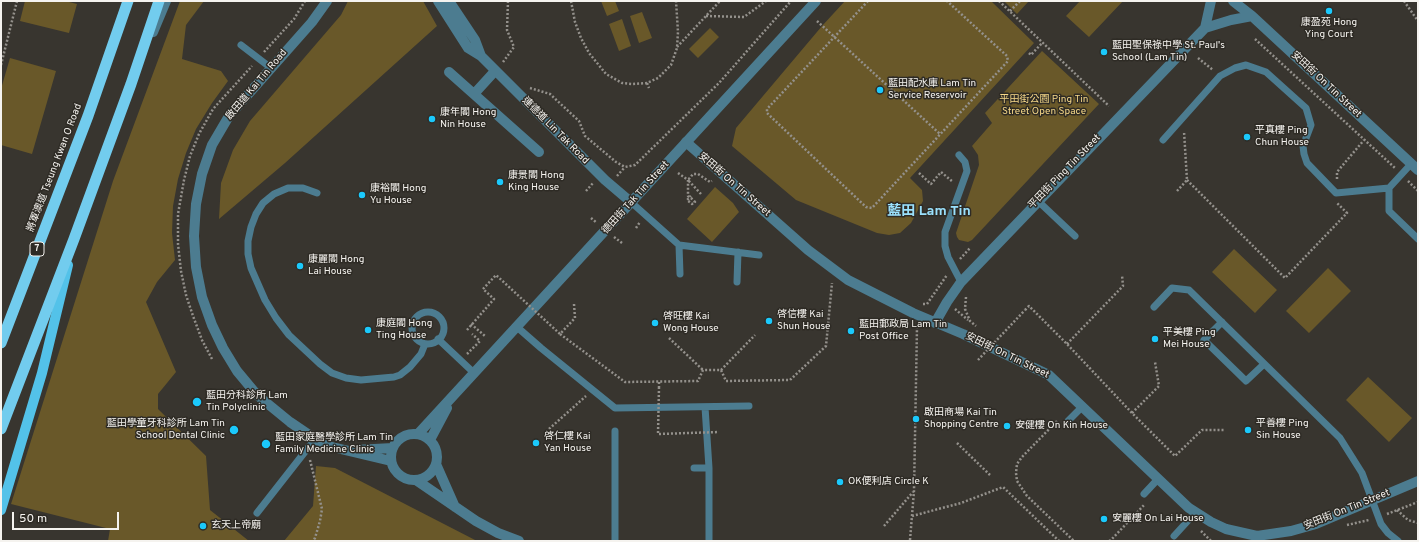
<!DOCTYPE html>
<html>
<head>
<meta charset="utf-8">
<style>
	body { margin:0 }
	#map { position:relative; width:1419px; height:542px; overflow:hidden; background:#38352f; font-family:Overpass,sans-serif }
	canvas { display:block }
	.frame { position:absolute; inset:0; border:2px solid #f5f3ef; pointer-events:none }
	.scale { position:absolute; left:12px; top:512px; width:107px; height:18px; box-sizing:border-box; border:2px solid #f5f3ef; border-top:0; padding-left:5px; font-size:12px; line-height:14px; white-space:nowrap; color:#f5f3ef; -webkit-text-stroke:3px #2e2b25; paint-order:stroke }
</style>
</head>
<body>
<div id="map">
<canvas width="1419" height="542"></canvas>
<div class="frame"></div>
<div class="scale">50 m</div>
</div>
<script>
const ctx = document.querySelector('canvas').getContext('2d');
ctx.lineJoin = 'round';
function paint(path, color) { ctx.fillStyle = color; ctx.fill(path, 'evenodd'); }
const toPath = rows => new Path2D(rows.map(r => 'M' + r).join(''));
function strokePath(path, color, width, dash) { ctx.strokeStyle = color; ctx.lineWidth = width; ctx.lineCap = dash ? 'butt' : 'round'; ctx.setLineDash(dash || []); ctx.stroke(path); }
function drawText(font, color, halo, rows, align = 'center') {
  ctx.font = font + ' Overpass,"Noto Sans TC",sans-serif'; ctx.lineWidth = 3; ctx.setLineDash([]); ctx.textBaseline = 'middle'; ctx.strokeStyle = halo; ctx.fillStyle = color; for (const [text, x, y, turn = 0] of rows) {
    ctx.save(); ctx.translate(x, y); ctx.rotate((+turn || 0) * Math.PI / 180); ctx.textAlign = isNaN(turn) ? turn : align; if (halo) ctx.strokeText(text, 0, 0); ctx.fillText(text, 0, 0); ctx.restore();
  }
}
paint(toPath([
	[25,1,65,1,77,4,69,33,20,21],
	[180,1,204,1,186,25,182,59,221,71,228,81,212,103,196,129,186,153,178,179,173,206,172,233,175,260,157,282,146,302,176,372,158,394,158,409,206,456,210,510,249,541,108,541,110,529,11,504,113,181],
	[348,1,423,1,437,26,285,163,219,219,221,183,233,150,250,121,341,15],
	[601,1,615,1,619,11,607,16],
	[845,1,991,1,1034,43,910,178,922,190,923,201,911,223,900,233,889,235,877,233,796,200,732,146,736,128,822,26],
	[1004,1,1029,1,1017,14],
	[1080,1,1123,1,1089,37,1066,16],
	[642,12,652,38,639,43,630,16],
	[622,19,631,46,619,51,609,24],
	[710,28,719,37,698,58,689,49],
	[1042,51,1099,104,972,240,968,242,959,240,957,237,956,233,979,165,978,155,972,146,992,123,985,113],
	[10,58,56,71,32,154,1,145,1,89],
	[715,187,733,203,739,212,712,242,687,219],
	[1234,249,1277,290,1255,313,1212,272],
	[1328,268,1351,291,1309,333,1286,311],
	[1368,377,1412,418,1389,442,1346,400],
	[316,466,335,468,477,541,284,541,313,506]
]), '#695829');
strokePath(toPath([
	[571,1,575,22,581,38,589,53,606,74,622,83,632,84,647,83,658,78,671,65,677,48,678,32,676,1],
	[868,1,767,109,767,113,866,207,872,208,1008,61,1007,56,947,1],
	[999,1,1109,106],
	[1404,1,1418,21],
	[1010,11,1020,1],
	[706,16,744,17,766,1],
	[817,21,940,134],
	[1255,39,1395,168],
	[677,47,720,1],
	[264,52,294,19,305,1],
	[1029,53,1031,55,1042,43],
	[1198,58,1213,70],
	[503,62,514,47,507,30,508,1],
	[1,65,17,1],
	[647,83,649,88],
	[530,88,550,94,579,121,585,136,616,162,625,167,635,165,719,83,791,1],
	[678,173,688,180,688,196,691,198],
	[919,173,931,184,941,172,953,182],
	[617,176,625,167],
	[1337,179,1337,172,1364,140],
	[1187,180,1285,278,1347,213,1337,203],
	[1408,181,1418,191],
	[586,191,593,183],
	[1177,191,1187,180,1184,131],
	[701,194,688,180,693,174,698,174,710,182,712,181],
	[591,218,597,223],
	[636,228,640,222],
	[614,237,622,243],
	[960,259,970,248],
	[966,297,965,309,970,321,976,326],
	[574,304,575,318,560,334,625,382,698,381,703,370,721,370,726,381,790,380,826,346,832,283],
	[923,304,927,304,947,275],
	[955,309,968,320],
	[1025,310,1029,306,1067,344,1132,413,1175,456,1202,430,1224,430],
	[471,324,485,336],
	[467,330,494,299,483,289],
	[669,338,703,370],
	[1067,344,1123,286,1122,275],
	[467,354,480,341,472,334],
	[212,359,202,340,193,316,186,295,181,271,178,244,178,214,184,180,190,156,199,134,213,109,252,66],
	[721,370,755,335],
	[659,382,659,387],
	[1132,413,1159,386,1155,362],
	[1057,421,1022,457,1017,464,1016,473,1017,481,1027,496,1074,541],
	[549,429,586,396],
	[957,443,990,475],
	[310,460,322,509,320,521,315,538,313,541],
	[1397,510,1408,520,1418,523],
	[1387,514,1418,502],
	[912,516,961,503,1003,487,1059,541],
	[1347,525,1369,520],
	[884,526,913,492],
	[1201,531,1211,541],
	[910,540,914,491,917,327],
	[1109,541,1111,540,1145,504]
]), '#94918c', 2.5, [2, 2]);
strokePath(toPath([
	[241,45,271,68],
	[1163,140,1220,76,1235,68,1246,65,1266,72,1306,108,1311,125,1303,146,1304,154,1307,163,1336,193,1389,188,1411,164],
	[959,155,965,162,967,171,945,232,945,246,948,257,961,282],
	[1389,188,1389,211,1418,239],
	[317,193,303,188,288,188,274,194,263,203,256,214,251,227,248,241,248,254,251,268,265,300,276,318,289,335,320,364,332,373,346,378,361,380,394,377,400,375,410,367,421,354,425,344],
	[1038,201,1075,236],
	[632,203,679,245,759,255],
	[679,245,680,274],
	[737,282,738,252],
	[1154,307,1172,288,1189,290,1340,438,1362,473,1381,524,1388,533,1398,541],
	'412 328a16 16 0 1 1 32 0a16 16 0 1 1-32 0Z',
	[1222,322,1204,340,1246,381,1264,364],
	[517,327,541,348,615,408,749,406],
	[438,339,474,373],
	[705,407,709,468,709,541],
	[1068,421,1082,407],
	[694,468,709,468],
	[1144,494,1158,479],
	[257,513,315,439],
	[1174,536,1195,513],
	[615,541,615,431]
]), '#4c7c90', 7);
strokePath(toPath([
	[449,72,539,152],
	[474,94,495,71]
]), '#4c7c90', 10);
strokePath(toPath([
	[1233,1,1252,16,1418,170],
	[1205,28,1211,1],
	[686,142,808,250,848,280,913,313,963,334,1049,375,1189,508,1211,522,1226,529,1257,536,1291,531,1316,524,1418,481],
	[935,323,947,302,961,282,1205,28,1231,20,1252,16]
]), '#4c7c90', 10);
strokePath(toPath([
	[327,1,312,22,229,116,212,145,202,174,196,204,194,236,196,267,202,297,212,325,223,348,237,371,257,395,290,422,315,439,328,446,391,461],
	[438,1,468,48,481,56,605,180,632,203],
	[449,1,475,40,481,56],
	[153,32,166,1],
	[418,434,816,1],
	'391 457a23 23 0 1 1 46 0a23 23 0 1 1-46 0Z',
	[430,440,447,408],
	[355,450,393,448],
	[436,464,455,507],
	[416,480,476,521,498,533,519,541]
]), '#4c7c90', 10);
strokePath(toPath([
	[1,510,42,373,68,265]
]), '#53c2e9', 10);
strokePath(toPath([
	[1,343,88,116,128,1],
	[1,429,74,239,131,84,159,1]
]), '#72ccee', 11);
strokePath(toPath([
	[691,198,695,202,692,204,687,200,691,196],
	[483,289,496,275,560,334],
	[978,360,1025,310],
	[659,387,658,434,719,432]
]), '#94918c', 2.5, [2, 2]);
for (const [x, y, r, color] of [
	[1329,11,4,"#1bc9fc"],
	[1104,52,4,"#1bc9fc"],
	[880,90,4,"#1bc9fc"],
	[432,119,4,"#1bc9fc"],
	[1247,137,4,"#1bc9fc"],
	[500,182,4,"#1bc9fc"],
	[362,195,4,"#1bc9fc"],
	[300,266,4,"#1bc9fc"],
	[769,321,4,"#1bc9fc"],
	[655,323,4,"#1bc9fc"],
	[368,330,4,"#1bc9fc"],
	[851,331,4,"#1bc9fc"],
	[1155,339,4,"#1bc9fc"],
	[197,402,5,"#1bc9fc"],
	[916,419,4,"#1bc9fc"],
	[1007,426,4,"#1bc9fc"],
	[234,430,5,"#1bc9fc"],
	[1248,430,4,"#1bc9fc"],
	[536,443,4,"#1bc9fc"],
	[266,444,5,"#1bc9fc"],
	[840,482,4,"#1bc9fc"],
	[1104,519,4,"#1bc9fc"],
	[203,526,4,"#1bc9fc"]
]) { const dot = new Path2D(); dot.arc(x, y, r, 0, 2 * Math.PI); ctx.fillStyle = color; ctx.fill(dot); strokePath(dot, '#2e2b25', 1.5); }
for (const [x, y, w] of [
	[37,249,14]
]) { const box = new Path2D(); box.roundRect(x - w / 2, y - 7, w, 14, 3); ctx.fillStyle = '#2e2b25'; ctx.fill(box); strokePath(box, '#f5f3ef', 1); }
drawText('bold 9px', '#f5f3ef', null, [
	["7",37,249]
]);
drawText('10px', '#f5f3ef', '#2e2b25', [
	["康盈苑 Hong",1329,23,"center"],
	["Ying Court",1329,35,"center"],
	["藍田聖保祿中學 St. Paul's",1112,46],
	["School (Lam Tin)",1112,58],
	["藍田配水庫 Lam Tin",888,84],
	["Service Reservoir",888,96],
	["康年閣 Hong",440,113],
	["Nin House",440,125],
	["平真樓 Ping",1255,131],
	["Chun House",1255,143],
	["康景閣 Hong",508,176],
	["King House",508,188],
	["康裕閣 Hong",370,189],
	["Yu House",370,201],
	["康麗閣 Hong",308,260],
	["Lai House",308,272],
	["啓信樓 Kai",777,315],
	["Shun House",777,327],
	["啓旺樓 Kai",663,317],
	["Wong House",663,329],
	["康庭閣 Hong",376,324],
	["Ting House",376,336],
	["藍田郵政局 Lam Tin",859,325],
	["Post Office",859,337],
	["平美樓 Ping",1163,333],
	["Mei House",1163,345],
	["藍田分科診所 Lam",206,396],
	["Tin Polyclinic",206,408],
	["啟田商場 Kai Tin",924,413],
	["Shopping Centre",924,425],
	["藍田學童牙科診所 Lam Tin",225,424,"right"],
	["School Dental Clinic",225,436,"right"],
	["平善樓 Ping",1256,424],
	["Sin House",1256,436],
	["安健樓 On Kin House",1015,426],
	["啓仁樓 Kai",544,437],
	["Yan House",544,449],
	["藍田家庭醫學診所 Lam Tin",275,438],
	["Family Medicine Clinic",275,450],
	["OK便利店 Circle K",848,482],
	["安麗樓 On Lai House",1112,519],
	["玄天上帝廟",211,526]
], 'left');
drawText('10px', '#f5f3ef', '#2e2b25', [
	["啟田道 Kai Tin Road",257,85,-50],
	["安田街 On Tin Street",1326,85,43],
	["連德道 Lin Tak Road",555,131,45],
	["將軍澳道 Tseung Kwan O Road",55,168,-69],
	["平田街 Ping Tin Street",1065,172,-46],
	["安田街 On Tin Street",734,185,41],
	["德田街 Tak Tin Street",636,198,-48],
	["安田街 On Tin Street",1007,356,26],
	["安田街 On Tin Street",1347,510,-22]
]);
drawText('10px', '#f6d888', '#2e2b25', [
	["平田街公園 Ping Tin",1044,100],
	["Street Open Space",1044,112]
]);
drawText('bold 14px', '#9ae0fc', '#2e2b25', [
	["藍田 Lam Tin",929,212]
]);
</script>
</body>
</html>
